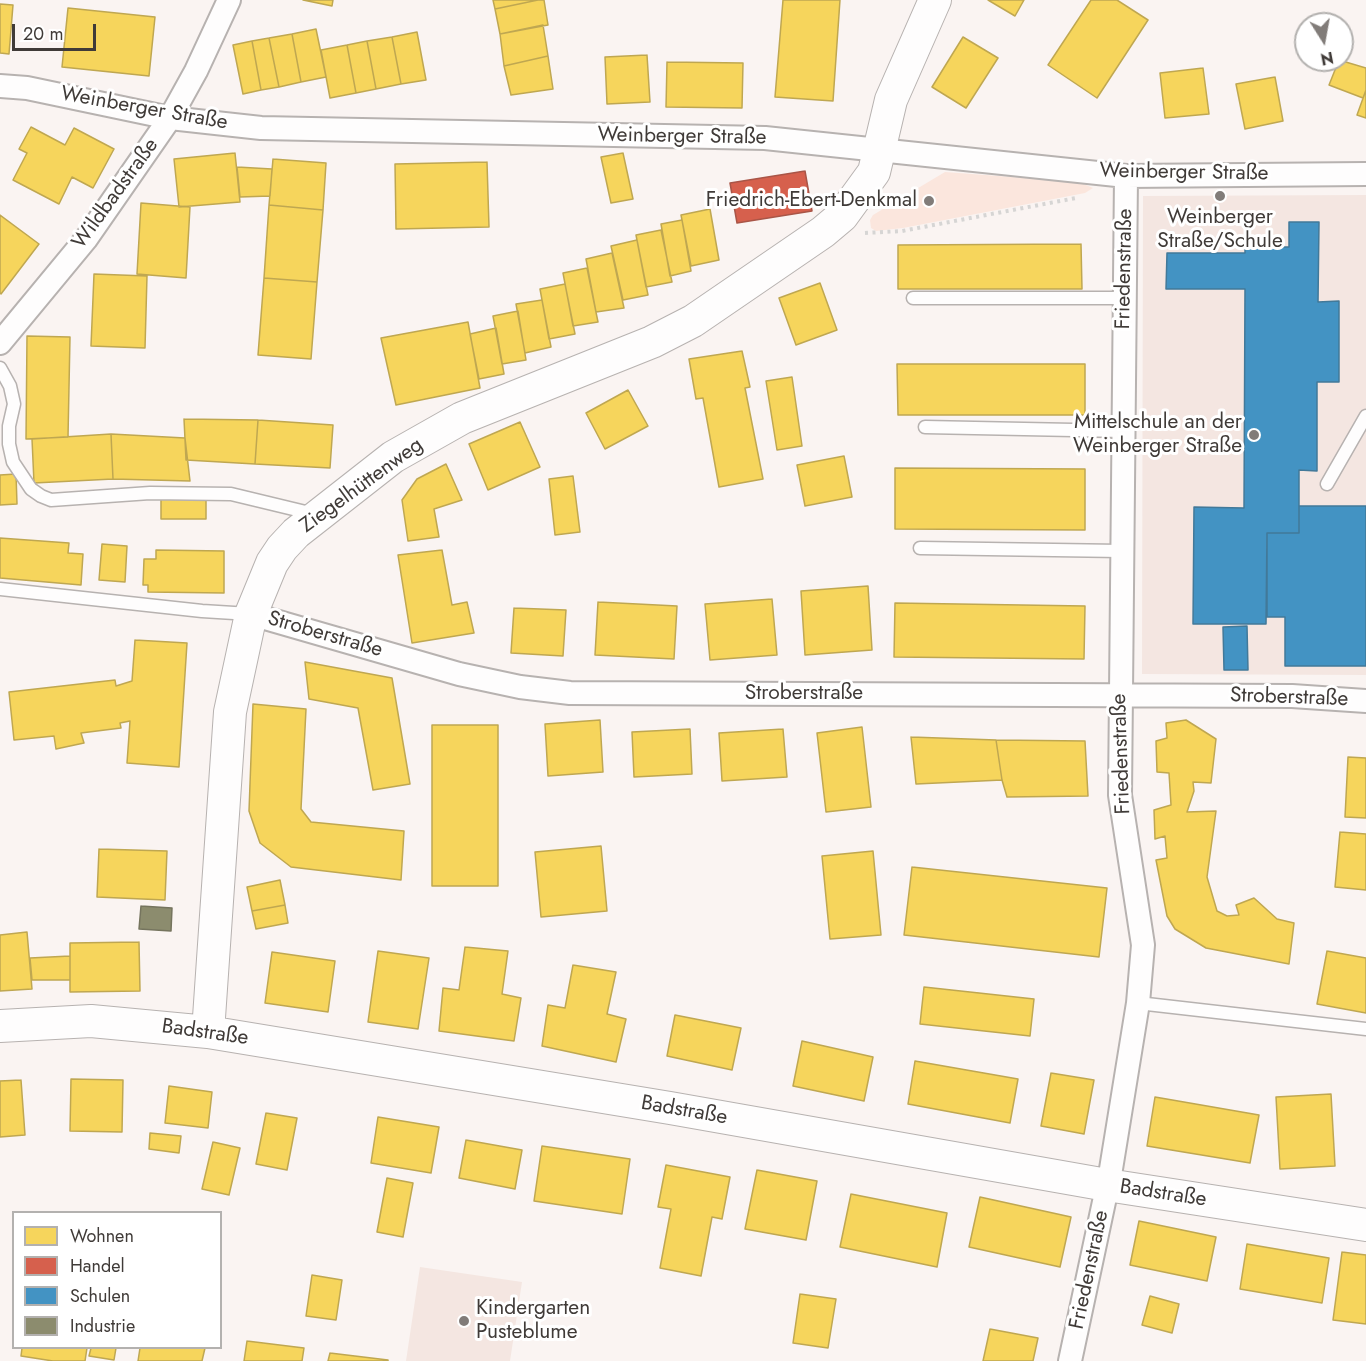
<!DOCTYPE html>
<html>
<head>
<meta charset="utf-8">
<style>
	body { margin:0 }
	#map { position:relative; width:1366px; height:1361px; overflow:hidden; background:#faf4f2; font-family:Jost,sans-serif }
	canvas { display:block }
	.legend { position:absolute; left:12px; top:1211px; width:210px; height:138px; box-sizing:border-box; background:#fff; border:2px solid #b3b1af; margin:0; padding:8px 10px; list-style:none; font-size:18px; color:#403b38 }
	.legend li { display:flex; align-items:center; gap:12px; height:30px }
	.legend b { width:30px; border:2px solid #b3b1af }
	.north { position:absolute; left:1294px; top:12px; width:60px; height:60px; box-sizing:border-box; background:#fff; border:2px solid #b3b1af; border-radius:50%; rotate:169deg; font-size:16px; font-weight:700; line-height:24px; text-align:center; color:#403b38 }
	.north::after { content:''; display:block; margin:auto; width:21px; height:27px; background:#817c79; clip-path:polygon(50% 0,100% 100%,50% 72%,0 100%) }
	.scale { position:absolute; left:12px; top:24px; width:84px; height:27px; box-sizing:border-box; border:3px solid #403b38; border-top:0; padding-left:8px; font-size:18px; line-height:21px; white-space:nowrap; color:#403b38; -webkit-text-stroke:4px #fff; paint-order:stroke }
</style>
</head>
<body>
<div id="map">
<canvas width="1366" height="1361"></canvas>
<ul class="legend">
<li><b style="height:16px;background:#f6d55c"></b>Wohnen</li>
<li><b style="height:16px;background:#d6604d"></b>Handel</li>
<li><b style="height:16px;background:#4393c3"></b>Schulen</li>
<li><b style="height:16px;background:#8c8c6e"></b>Industrie</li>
</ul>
<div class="north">N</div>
<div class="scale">20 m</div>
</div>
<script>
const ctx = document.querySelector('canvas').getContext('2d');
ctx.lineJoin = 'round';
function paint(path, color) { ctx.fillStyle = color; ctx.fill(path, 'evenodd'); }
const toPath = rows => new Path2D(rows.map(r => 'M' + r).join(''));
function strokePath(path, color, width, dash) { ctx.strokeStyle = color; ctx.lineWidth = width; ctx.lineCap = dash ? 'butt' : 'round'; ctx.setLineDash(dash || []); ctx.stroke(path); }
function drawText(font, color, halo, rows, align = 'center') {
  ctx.font = font + ' Jost,sans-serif'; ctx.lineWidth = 6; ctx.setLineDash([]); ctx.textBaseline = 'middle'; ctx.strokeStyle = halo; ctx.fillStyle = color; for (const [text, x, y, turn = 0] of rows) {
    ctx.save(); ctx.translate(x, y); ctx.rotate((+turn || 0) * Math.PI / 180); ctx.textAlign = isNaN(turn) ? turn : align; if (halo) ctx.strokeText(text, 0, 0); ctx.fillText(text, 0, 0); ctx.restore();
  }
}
paint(toPath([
	[1366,195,1366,675,1142,674,1143,196],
	[420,1267,522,1282,510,1361,406,1361]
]), '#f4e6e1');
paint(toPath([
	[945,172,1079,182,1093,188,1085,193,903,228,876,231,871,228,870,220,873,215]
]), '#fbe6dd');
const homes = toPath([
	[303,0,333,0,332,6,303,0],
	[493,0,538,0,495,9,493,0],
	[538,0,544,0,548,25,500,34,495,9,538,0],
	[783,0,840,0,833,101,775,97,783,0],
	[988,0,1024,0,1015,16,988,0],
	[1091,0,1117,0,1148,20,1097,98,1048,65,1091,0],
	[0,4,13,5,9,54,0,53,0,4],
	[68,8,155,17,149,76,62,67,68,8],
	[543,25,548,56,504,66,500,34,543,25],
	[316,29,326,77,301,82,292,34,316,29],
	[417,32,426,80,401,84,392,37,417,32],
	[292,34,301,82,279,87,269,38,292,34],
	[392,37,401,84,376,89,367,41,392,37],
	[963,37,998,58,966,108,932,87,963,37],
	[269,38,279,87,261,90,252,41,269,38],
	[252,41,261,90,243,94,233,45,252,41],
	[367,41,376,89,356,93,347,45,367,41],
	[347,45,356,93,330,98,321,50,347,45],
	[647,55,650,102,607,104,605,57,647,55],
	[548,56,553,89,511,95,504,66,548,56],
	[1339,60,1366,68,1366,90,1363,98,1329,85,1339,60],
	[667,62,743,63,742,108,666,107,667,62],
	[1203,68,1209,114,1165,118,1160,73,1203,68],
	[1275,77,1283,121,1245,129,1236,84,1275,77],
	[1366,90,1366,118,1357,115,1366,90],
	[31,127,65,145,74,128,114,149,93,188,72,177,59,204,13,180,27,153,19,149,31,127],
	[235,153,240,202,179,207,174,159,235,153],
	[623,153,633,199,611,203,601,157,623,153],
	[273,159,326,163,323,210,269,205,273,159],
	[487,162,489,227,396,229,395,164,487,162],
	[237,167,272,169,270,196,240,197,237,167],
	[141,203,190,207,186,278,137,274,141,203],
	[269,205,323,210,317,282,264,278,269,205],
	[710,209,719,260,691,266,681,215,710,209],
	[0,215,39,244,1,294,0,293,0,215],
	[682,220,691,271,670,276,661,224,682,220],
	[661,230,672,282,646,287,636,235,661,230],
	[637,240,648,295,623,300,611,246,637,240],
	[1081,244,1082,289,898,289,898,245,1081,244],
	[612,253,624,308,596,312,586,259,612,253],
	[587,268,598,322,573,326,563,273,587,268],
	[94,274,147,276,145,348,91,346,94,274],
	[264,278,317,282,311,359,258,355,264,278],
	[820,283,837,330,796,345,779,298,820,283],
	[565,284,575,334,549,339,540,289,565,284],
	[542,300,551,347,525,353,516,304,542,300],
	[518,311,526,360,502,364,493,316,518,311],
	[468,322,480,388,396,405,381,338,468,322],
	[496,328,504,374,479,379,470,334,496,328],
	[27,336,70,337,68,437,26,439,27,336],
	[742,351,750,387,745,388,763,479,719,487,703,398,696,399,689,359,742,351],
	[897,364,1085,364,1085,415,898,415,897,364],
	[792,377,802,446,777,450,766,381,792,377],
	[628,390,648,426,605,449,586,413,628,390],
	[184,419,258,420,255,464,186,460,184,419],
	[258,420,333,425,330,468,255,464,258,420],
	[520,422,540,467,488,490,469,444,520,422],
	[111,434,185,438,190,481,113,479,111,434],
	[111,434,113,479,34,483,32,439,111,434],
	[844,456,852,497,805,506,797,465,844,456],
	[446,464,462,500,434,509,439,537,408,541,402,500,417,479,446,464],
	[895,468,1085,469,1085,530,895,529,895,468],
	[16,474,17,504,0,505,0,475,16,474],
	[573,476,580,532,555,535,549,479,573,476],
	[161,498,206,498,206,519,161,519,161,498],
	[0,538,69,543,68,553,83,554,81,585,0,578,0,538],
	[102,544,127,546,125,582,99,580,102,544],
	[156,550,224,551,224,593,148,592,148,585,143,585,144,559,156,559,156,550],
	[442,550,452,605,467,602,474,633,412,643,398,555,442,550],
	[868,586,872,650,805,655,801,591,868,586],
	[772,599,777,655,710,660,705,604,772,599],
	[598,602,677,606,674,659,595,655,598,602],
	[895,603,1085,606,1084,659,894,657,895,603],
	[514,608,566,610,563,656,511,653,514,608],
	[135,640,187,643,179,767,127,763,130,721,120,723,121,728,81,733,84,743,56,749,54,736,14,740,9,692,115,680,116,686,132,681,135,640],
	[305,662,392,678,410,784,373,790,358,708,309,699,305,662],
	[253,704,306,709,301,809,311,822,404,831,401,880,291,867,260,843,249,811,253,704],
	[600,720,603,772,548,776,545,724,600,720],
	[1186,720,1216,739,1211,783,1193,782,1194,791,1187,812,1216,811,1207,877,1217,911,1227,916,1239,915,1236,905,1254,898,1277,919,1294,923,1289,964,1206,948,1175,929,1167,916,1156,860,1167,858,1165,836,1155,839,1154,810,1171,805,1169,773,1157,772,1156,741,1167,738,1166,723,1186,720],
	[432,725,498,725,498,886,432,886,432,725],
	[862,727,871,807,826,812,817,733,862,727],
	[690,729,692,774,634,777,632,732,690,729],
	[783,729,787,777,722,781,719,733,783,729],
	[911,737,996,740,1002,780,916,784,911,737],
	[996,740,1085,741,1088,796,1007,797,1002,780,996,740],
	[1348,757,1366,758,1366,818,1345,817,1348,757],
	[1340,832,1366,834,1366,890,1335,887,1340,832],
	[601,846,607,911,541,917,535,852,601,846],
	[99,849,167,851,165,900,97,897,99,849],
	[873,851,881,935,830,939,822,856,873,851],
	[912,867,1107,888,1099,957,904,935,912,867],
	[280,880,285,905,252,911,247,887,280,880],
	[285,905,288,923,256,929,252,911,285,905],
	[27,932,32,989,0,991,0,935,27,932],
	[139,942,140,991,70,992,70,943,139,942],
	[465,947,508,951,502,994,521,998,514,1041,439,1031,443,988,459,990,465,947],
	[378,951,429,958,418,1029,368,1022,378,951],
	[1327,951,1366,958,1366,1013,1317,1004,1327,951],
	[272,952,335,961,328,1012,265,1003,272,952],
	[70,956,70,980,32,980,30,958,70,956],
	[573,965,616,972,607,1014,626,1019,616,1062,542,1046,548,1005,565,1008,573,965],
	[924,987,1034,999,1030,1036,920,1024,924,987],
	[675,1015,741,1028,732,1070,667,1056,675,1015],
	[802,1041,873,1057,864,1101,793,1086,802,1041],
	[915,1061,1018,1079,1010,1123,908,1104,915,1061],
	[1051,1073,1094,1080,1084,1134,1041,1126,1051,1073],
	[71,1079,123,1080,122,1132,70,1131,71,1079],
	[21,1080,25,1135,0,1137,0,1081,21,1080],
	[169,1086,212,1092,208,1128,165,1123,169,1086],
	[1331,1094,1335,1166,1280,1169,1276,1097,1331,1094],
	[1155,1097,1259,1115,1250,1163,1147,1146,1155,1097],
	[266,1113,297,1118,287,1170,256,1164,266,1113],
	[378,1117,439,1127,431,1173,371,1163,378,1117],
	[150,1133,181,1136,179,1153,149,1149,150,1133],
	[466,1140,522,1150,515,1189,459,1178,466,1140],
	[213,1142,240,1148,229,1195,202,1189,213,1142],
	[542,1146,630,1159,622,1214,534,1201,542,1146],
	[666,1165,730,1177,722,1219,712,1217,701,1276,660,1268,671,1209,658,1207,666,1165],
	[757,1170,817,1181,806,1240,745,1229,757,1170],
	[387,1178,413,1183,403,1237,377,1232,387,1178],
	[851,1194,947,1213,937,1267,840,1247,851,1194],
	[980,1197,1071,1217,1060,1267,969,1247,980,1197],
	[1139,1221,1216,1237,1207,1281,1130,1265,1139,1221],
	[1247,1244,1329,1258,1322,1303,1240,1289,1247,1244],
	[1342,1252,1366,1255,1366,1324,1333,1320,1342,1252],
	[312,1275,342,1280,336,1320,306,1316,312,1275],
	[800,1294,836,1299,828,1348,793,1343,800,1294],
	[1150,1296,1179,1304,1172,1333,1142,1325,1150,1296],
	[990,1329,1038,1338,1033,1361,983,1361,990,1329],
	[247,1341,304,1348,302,1361,244,1361,247,1341],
	[22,1348,87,1348,85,1361,53,1361,21,1356,22,1348],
	[91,1348,116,1348,114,1360,89,1356,91,1348],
	[140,1348,205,1348,202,1361,138,1361,140,1348],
	[330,1353,388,1360,388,1361,328,1361,330,1353]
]);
paint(homes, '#f6d55c');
strokePath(homes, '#bfa751', 1.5);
const shops = toPath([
	[805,171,812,211,737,223,730,183,805,171]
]);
paint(shops, '#d6604d');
strokePath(shops, '#a95547', 1.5);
const schools = toPath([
	[1289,222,1319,222,1318,302,1339,301,1339,382,1317,382,1317,471,1299,470,1299,533,1267,533,1266,624,1193,624,1194,507,1244,508,1245,289,1166,289,1167,253,1245,253,1245,247,1289,247,1289,222],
	[1299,506,1366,506,1366,666,1285,666,1285,617,1267,617,1267,533,1299,533,1299,506],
	[1247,626,1248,670,1224,670,1223,627,1247,626]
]);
paint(schools, '#4393c3');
strokePath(schools, '#427999', 1.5);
const industry = toPath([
	[141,906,172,908,171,931,139,929,141,906]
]);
paint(industry, '#8c8c6e');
strokePath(industry, '#75745e', 1.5);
const lane = toPath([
	[913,298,1124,298],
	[0,368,10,386,14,404,9,426,9,444,13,462,31,489,41,496,51,500,150,493,231,494,314,514],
	[925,427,1123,431],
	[1327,484,1366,416],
	[920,548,1121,551],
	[0,589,202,611,250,614],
	[1138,1003,1366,1029]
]);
const street = toPath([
	[0,86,27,88,170,118,261,128,765,138,1126,176,1366,174],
	[0,343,86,239,170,118,196,71,229,0],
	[251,614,459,674,520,687,570,693,1292,696,1366,701],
	[1070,1361,1111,1169,1138,1003,1143,945,1120,795,1126,176]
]);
const secondary = toPath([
	[0,1026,91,1021,208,1032,670,1108,1107,1185,1366,1225],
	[208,1032,230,712,251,614,272,563,282,548,296,533,393,457,462,418,652,342,693,321,823,232,842,216,874,172,891,100,935,0]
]);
strokePath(lane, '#b7b2b0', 15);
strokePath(street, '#b7b2b0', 26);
strokePath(secondary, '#b7b2b0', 34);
strokePath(toPath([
	[865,233,902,231,1076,198]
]), '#d6d5d4', 4, [3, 4.5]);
strokePath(lane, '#fefdfd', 12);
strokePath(street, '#fefdfd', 22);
strokePath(secondary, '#fefdfd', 32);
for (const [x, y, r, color] of [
	[1220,196,6,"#817c79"],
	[929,201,6,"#817c79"],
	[1254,435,6,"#817c79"],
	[464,1321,6,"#817c79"]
]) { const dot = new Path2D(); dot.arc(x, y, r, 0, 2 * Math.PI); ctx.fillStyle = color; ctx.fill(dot); strokePath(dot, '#fff', 2); }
drawText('21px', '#403b38', '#fff', [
	["Weinberger Straße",144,109,10],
	["Weinberger Straße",682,137,1],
	["Weinberger Straße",1184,173,1],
	["Wildbadstraße",116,194,-54],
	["Friedenstraße",1125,269,-89],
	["Ziegelhüttenweg",362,486,-36],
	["Stroberstraße",325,635,16],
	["Stroberstraße",804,694],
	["Stroberstraße",1289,698,2],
	["Friedenstraße",1122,754,-92],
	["Badstraße",205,1033,8],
	["Badstraße",684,1111,10],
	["Badstraße",1163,1194,9],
	["Friedenstraße",1090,1270,-78]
]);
drawText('21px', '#403b38', '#fff', [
	["Friedrich-Ebert-Denkmal",917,201],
	["Weinberger",1220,218,"center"],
	["Straße/Schule",1220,242,"center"],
	["Mittelschule an der",1242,423],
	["Weinberger Straße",1242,447],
	["Kindergarten",476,1309,"left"],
	["Pusteblume",476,1333,"left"]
], 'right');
</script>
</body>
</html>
